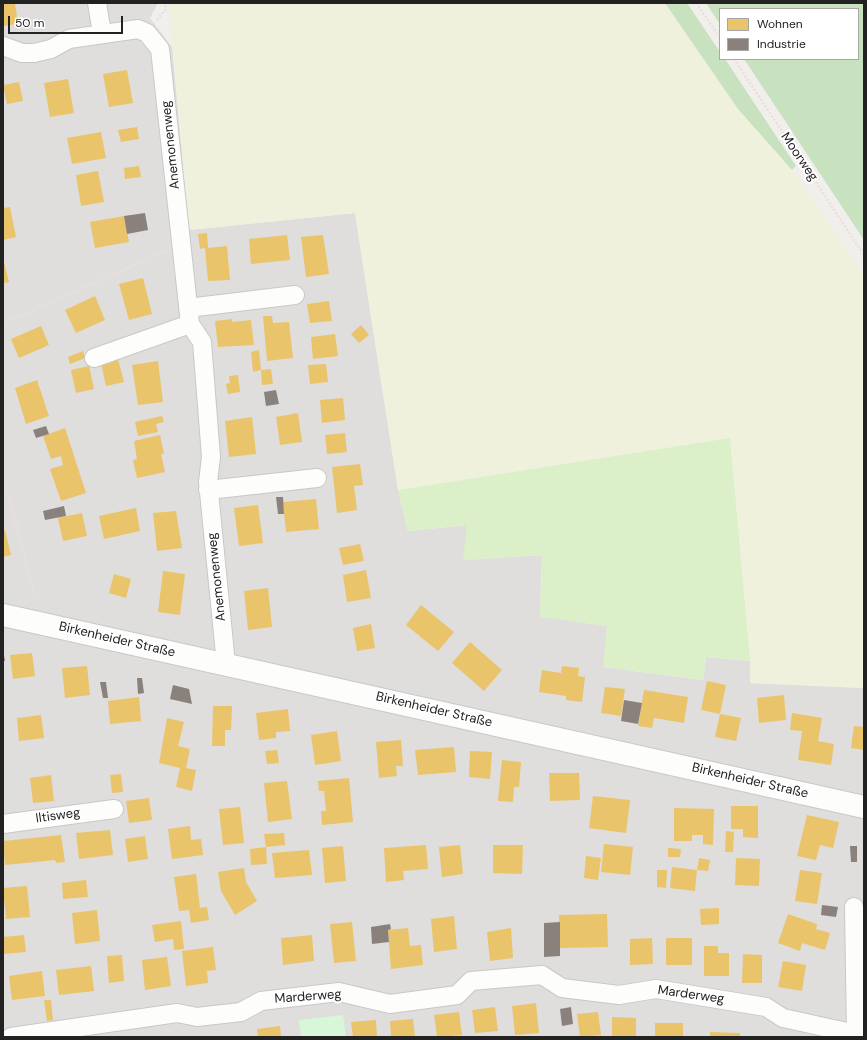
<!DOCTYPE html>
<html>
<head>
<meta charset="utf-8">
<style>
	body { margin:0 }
	#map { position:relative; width:867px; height:1040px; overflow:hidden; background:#f0efeb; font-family:"DM Sans",sans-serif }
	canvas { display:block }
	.frame { position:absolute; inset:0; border:4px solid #222; pointer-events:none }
	.legend { position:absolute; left:719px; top:8px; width:140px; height:52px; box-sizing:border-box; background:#fff; border:1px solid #a7a7a7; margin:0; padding:5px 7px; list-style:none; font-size:12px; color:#222 }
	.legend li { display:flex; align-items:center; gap:8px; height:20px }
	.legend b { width:20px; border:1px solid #a7a7a7 }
	.scale { position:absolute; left:8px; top:16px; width:115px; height:18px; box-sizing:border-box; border:2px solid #222; border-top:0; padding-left:5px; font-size:12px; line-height:14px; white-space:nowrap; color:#222; -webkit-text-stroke:3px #fff; paint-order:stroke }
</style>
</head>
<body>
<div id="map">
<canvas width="867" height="1040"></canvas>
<div class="frame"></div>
<ul class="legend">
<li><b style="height:11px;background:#e9c46a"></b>Wohnen</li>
<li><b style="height:11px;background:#8a817c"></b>Industrie</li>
</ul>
<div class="scale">50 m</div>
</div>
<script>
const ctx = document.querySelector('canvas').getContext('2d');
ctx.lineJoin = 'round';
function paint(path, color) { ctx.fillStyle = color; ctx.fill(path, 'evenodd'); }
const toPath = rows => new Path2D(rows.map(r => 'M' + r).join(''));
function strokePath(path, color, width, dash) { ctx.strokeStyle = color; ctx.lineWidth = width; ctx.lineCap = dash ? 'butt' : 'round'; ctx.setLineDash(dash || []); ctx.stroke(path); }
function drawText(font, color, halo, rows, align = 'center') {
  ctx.font = font + ' "DM Sans",sans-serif'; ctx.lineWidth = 4; ctx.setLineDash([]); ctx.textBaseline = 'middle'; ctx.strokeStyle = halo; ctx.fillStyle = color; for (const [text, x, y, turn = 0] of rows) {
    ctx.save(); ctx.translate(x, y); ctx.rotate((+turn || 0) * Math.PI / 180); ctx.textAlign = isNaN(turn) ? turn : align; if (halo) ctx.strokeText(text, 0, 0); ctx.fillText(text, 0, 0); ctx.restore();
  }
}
paint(toPath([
	[3,3,158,3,150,18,172,47,189,230,355,213,398,490,408,531,467,525,464,560,542,555,540,616,607,626,604,667,703,680,706,657,750,661,750,683,864,688,864,1037,3,1037]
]), '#dfdedc');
paint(toPath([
	[18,779,23,816,3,819,3,781]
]), '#dededc');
paint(toPath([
	[169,3,665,3,738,109,792,170,864,276,864,688,750,683,750,661,730,438,398,490,355,213,189,230]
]), '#eff1dd');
paint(toPath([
	[730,438,750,661,706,657,703,680,603,667,607,626,540,617,542,555,463,560,467,525,408,531,398,490]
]), '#dbf0c8');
paint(toPath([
	[665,3,687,3,720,52,720,59,725,59,796,166,792,170,738,109],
	[706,3,864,3,864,240,744,59,858,59,858,9,720,9,720,24]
]), '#c8e1be');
paint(toPath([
	[343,1015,346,1037,301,1037,299,1020]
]), '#d7f7d9');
paint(toPath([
	[3,3,15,3,18,24,3,26],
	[127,70,133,103,109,107,103,74],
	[68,79,74,113,50,117,44,83],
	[19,82,23,101,7,104,3,85],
	[137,127,139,139,121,142,118,130],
	[101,132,106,158,72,164,67,138],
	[139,166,141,177,125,179,124,168],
	[98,171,104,202,81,206,76,175],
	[10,207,16,237,3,240,3,208],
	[124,216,129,242,95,248,90,222],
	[207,233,208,248,227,246,230,280,208,281,205,248,200,249,198,234],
	[287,235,290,260,251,264,249,239],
	[323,235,329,274,306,277,301,237],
	[3,258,9,282,3,283],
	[143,278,152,314,129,320,119,284],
	[95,296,105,320,76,333,65,310],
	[329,301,332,321,310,323,307,304],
	[263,316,272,316,273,323,289,322,293,358,267,361],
	[232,319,232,322,251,320,254,345,218,347,215,321],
	[361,325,369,335,359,343,351,334],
	[41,326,49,345,19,358,11,339],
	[335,334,338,356,313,359,311,337],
	[259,350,261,370,271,369,273,384,262,385,261,370,253,372,251,352],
	[83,351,85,358,70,364,68,357],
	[118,359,124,382,106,386,101,363],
	[158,361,163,402,138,405,132,365],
	[326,364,328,382,310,384,308,365],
	[89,366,94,389,76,393,71,370],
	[238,375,240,392,228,394,226,384,230,383,229,376],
	[37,380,49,416,26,424,15,388],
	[343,398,345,420,322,423,320,400],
	[298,413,302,442,280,445,276,417],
	[162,416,164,422,156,424,158,432,138,436,135,422],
	[252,417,256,454,229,457,225,421],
	[65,428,86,493,61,501,50,469,63,465,61,456,51,459,43,436],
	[345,433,347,452,327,454,325,435],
	[160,435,164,454,161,454,165,472,137,478,133,460,137,459,134,441],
	[360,464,363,485,354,486,357,510,337,513,332,467],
	[316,499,319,529,286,532,283,502],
	[258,505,263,543,239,546,234,508],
	[136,508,140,531,104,539,99,516],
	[176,511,182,548,157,551,153,513],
	[82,513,87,536,63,541,58,518],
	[5,530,11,555,3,557,3,531],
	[360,544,364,561,343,565,339,548],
	[366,570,371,598,347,602,343,575],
	[163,571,185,574,180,615,158,612],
	[114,574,131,579,126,598,109,593],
	[268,588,272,627,248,630,244,591],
	[421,605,454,632,438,651,406,625],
	[371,624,375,648,357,651,353,628],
	[470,642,502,670,484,691,452,663],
	[32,653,35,676,13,679,10,655],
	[87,666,90,695,65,698,62,668],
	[562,666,579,668,578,676,585,677,582,702,566,700,566,696,539,692,542,670,561,673],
	[707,681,726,685,720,714,741,718,736,741,715,737,720,714,701,710],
	[605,687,625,689,621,716,601,713],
	[644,690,688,697,684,723,654,718,652,728,638,726],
	[784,695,786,720,759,723,757,698],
	[139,697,141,721,110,724,108,701],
	[213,706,232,706,231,730,225,730,225,746,212,746],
	[288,709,290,731,276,732,276,738,259,740,256,713],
	[792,713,822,718,818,741,834,744,831,765,798,760,802,731,790,730],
	[41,715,44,738,19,741,17,718],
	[167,718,184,722,178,746,190,749,186,768,196,770,192,791,176,787,180,768,159,763],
	[854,726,864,727,864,750,851,748],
	[337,731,341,761,315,765,311,735],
	[401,740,403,766,396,766,397,776,379,778,376,742],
	[454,747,456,772,418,775,415,750],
	[277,750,279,763,267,764,265,751],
	[470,751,492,752,490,779,469,777],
	[502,760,521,762,519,787,514,787,513,802,498,801],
	[549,773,579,773,580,800,550,801],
	[121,774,123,792,112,793,110,775],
	[51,775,54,801,33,803,30,778],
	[349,778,353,822,322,825,321,811,326,811,324,791,319,791,318,781],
	[287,781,292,819,268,822,264,783],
	[593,796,630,800,626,833,589,828],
	[149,798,152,820,129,823,126,801],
	[731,806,758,806,758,838,743,837,743,829,731,829],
	[240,807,244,843,223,845,219,809],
	[674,808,714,809,713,845,703,844,703,835,692,835,692,841,674,841],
	[807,815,839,822,833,848,820,845,816,860,797,856],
	[190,826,191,840,201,839,203,855,172,859,168,829],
	[110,830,113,855,79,859,76,833],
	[726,831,734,832,733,852,725,852],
	[284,833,285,845,266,847,267,864,251,865,250,849,266,847,264,834],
	[61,835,65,862,56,863,55,860,5,865,3,841],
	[145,836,148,859,128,862,125,839],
	[604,844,633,847,630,875,601,872],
	[426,845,428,869,403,871,404,880,386,882,384,848],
	[460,845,463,874,442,877,439,847],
	[493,845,523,845,522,874,493,873],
	[343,846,346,881,325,883,322,848],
	[668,848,681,849,680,857,668,857],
	[309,850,312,875,275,878,272,853],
	[586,856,601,858,598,880,584,878],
	[699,858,710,860,708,871,697,870],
	[736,858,760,859,759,886,735,885],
	[672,867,697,870,695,891,670,888],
	[244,868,246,882,257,901,235,915,221,891,218,872],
	[657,870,667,870,666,888,657,887],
	[800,870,822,873,817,904,795,901],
	[196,874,200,908,207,907,209,920,191,923,189,910,179,911,174,877],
	[86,880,88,897,63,899,62,883],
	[27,886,30,917,6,919,3,888],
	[719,908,719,924,701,925,700,909],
	[97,910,100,941,75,944,72,913],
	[607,914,608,947,560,948,559,915],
	[788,914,817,924,816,929,830,933,825,950,802,943,800,951,778,943],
	[454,916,457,949,434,952,431,919],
	[181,921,184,949,174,950,173,939,155,942,152,925],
	[352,922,356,961,334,963,330,924],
	[408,928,410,946,421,945,423,965,391,969,388,930],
	[511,928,513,958,490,961,487,932],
	[24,935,26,952,3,954,3,937],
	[312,935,314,961,283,965,281,938],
	[652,938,653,964,630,965,630,939],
	[666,938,692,938,692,965,666,965],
	[704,946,718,946,718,953,729,953,729,976,704,976],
	[213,947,216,970,207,971,208,983,186,986,182,951],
	[743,954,762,955,762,983,742,983],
	[122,955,124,981,109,983,107,956],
	[167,957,171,986,145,990,142,960],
	[783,961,806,965,802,991,778,987],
	[91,966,94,991,59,995,56,970],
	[42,971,45,996,12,1000,9,976],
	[44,1000,51,1000,53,1020,47,1021],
	[536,1003,539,1033,515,1035,512,1006],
	[495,1007,498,1031,475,1033,472,1010],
	[459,1012,462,1035,437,1037,434,1015],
	[598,1012,601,1035,580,1037,577,1014],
	[612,1017,636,1018,636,1037,612,1037],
	[413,1019,415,1037,391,1037,390,1021],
	[376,1020,377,1037,353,1037,351,1022],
	[655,1023,683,1023,683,1037,655,1037],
	[280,1026,281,1037,258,1037,257,1029],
	[710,1032,740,1033,740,1037,710,1037]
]), '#e9c46a');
paint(toPath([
	[145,213,148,230,127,234,124,216],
	[276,390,279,404,266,406,264,392],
	[46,426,49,434,36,438,33,430],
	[276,497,283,497,284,514,278,514],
	[64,506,66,516,45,520,43,511],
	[3,650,5,661,3,661],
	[137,678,142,678,144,693,138,694],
	[100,682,106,682,108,698,103,698],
	[173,685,189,689,192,704,170,699],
	[624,700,642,703,638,724,621,721],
	[850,846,857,846,857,862,851,862],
	[822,905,838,907,836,917,821,915],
	[560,922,560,956,544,957,544,923],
	[390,924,391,929,388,930,389,942,372,944,371,927],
	[571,1007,573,1024,562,1026,560,1009]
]), '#8a817c');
const minor = toPath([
	[97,3,102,33],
	[3,46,22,53,34,53,51,49,69,39,138,29,147,33,160,49,190,324,202,342,211,457,208,482,226,664],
	[188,308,295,295],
	[94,358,190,324],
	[208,490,317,478],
	[3,824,114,809],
	[854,907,856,1034],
	[11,1037,177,1013,197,1017,241,1012,261,1001,339,992,390,1004,457,995,471,981,542,975,562,988,619,995,656,989,766,1007,783,1018,856,1034,856,1037]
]);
const tertiary = toPath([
	[3,615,864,807]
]);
strokePath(minor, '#c9c8c7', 20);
strokePath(tertiary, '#c9c8c7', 24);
strokePath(toPath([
	[696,3,720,38],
	[157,20,166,9,165,3],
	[734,59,864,255],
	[3,324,167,250],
	[3,476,37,604]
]), '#eddedb', 2.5, [2, 2]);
strokePath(minor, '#fdfdfc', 18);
strokePath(tertiary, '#fdfdfc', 22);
drawText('13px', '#222', '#fff', [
	["Anemonenweg",171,145,-96],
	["Moorweg",799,157,56],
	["Anemonenweg",217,577,-96],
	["Birkenheider Straße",117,640,13],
	["Birkenheider Straße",434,710,13],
	["Birkenheider Straße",750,781,13],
	["Iltisweg",58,816,-8],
	["Marderweg",691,995,8],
	["Marderweg",308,997,-4]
]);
</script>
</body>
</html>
